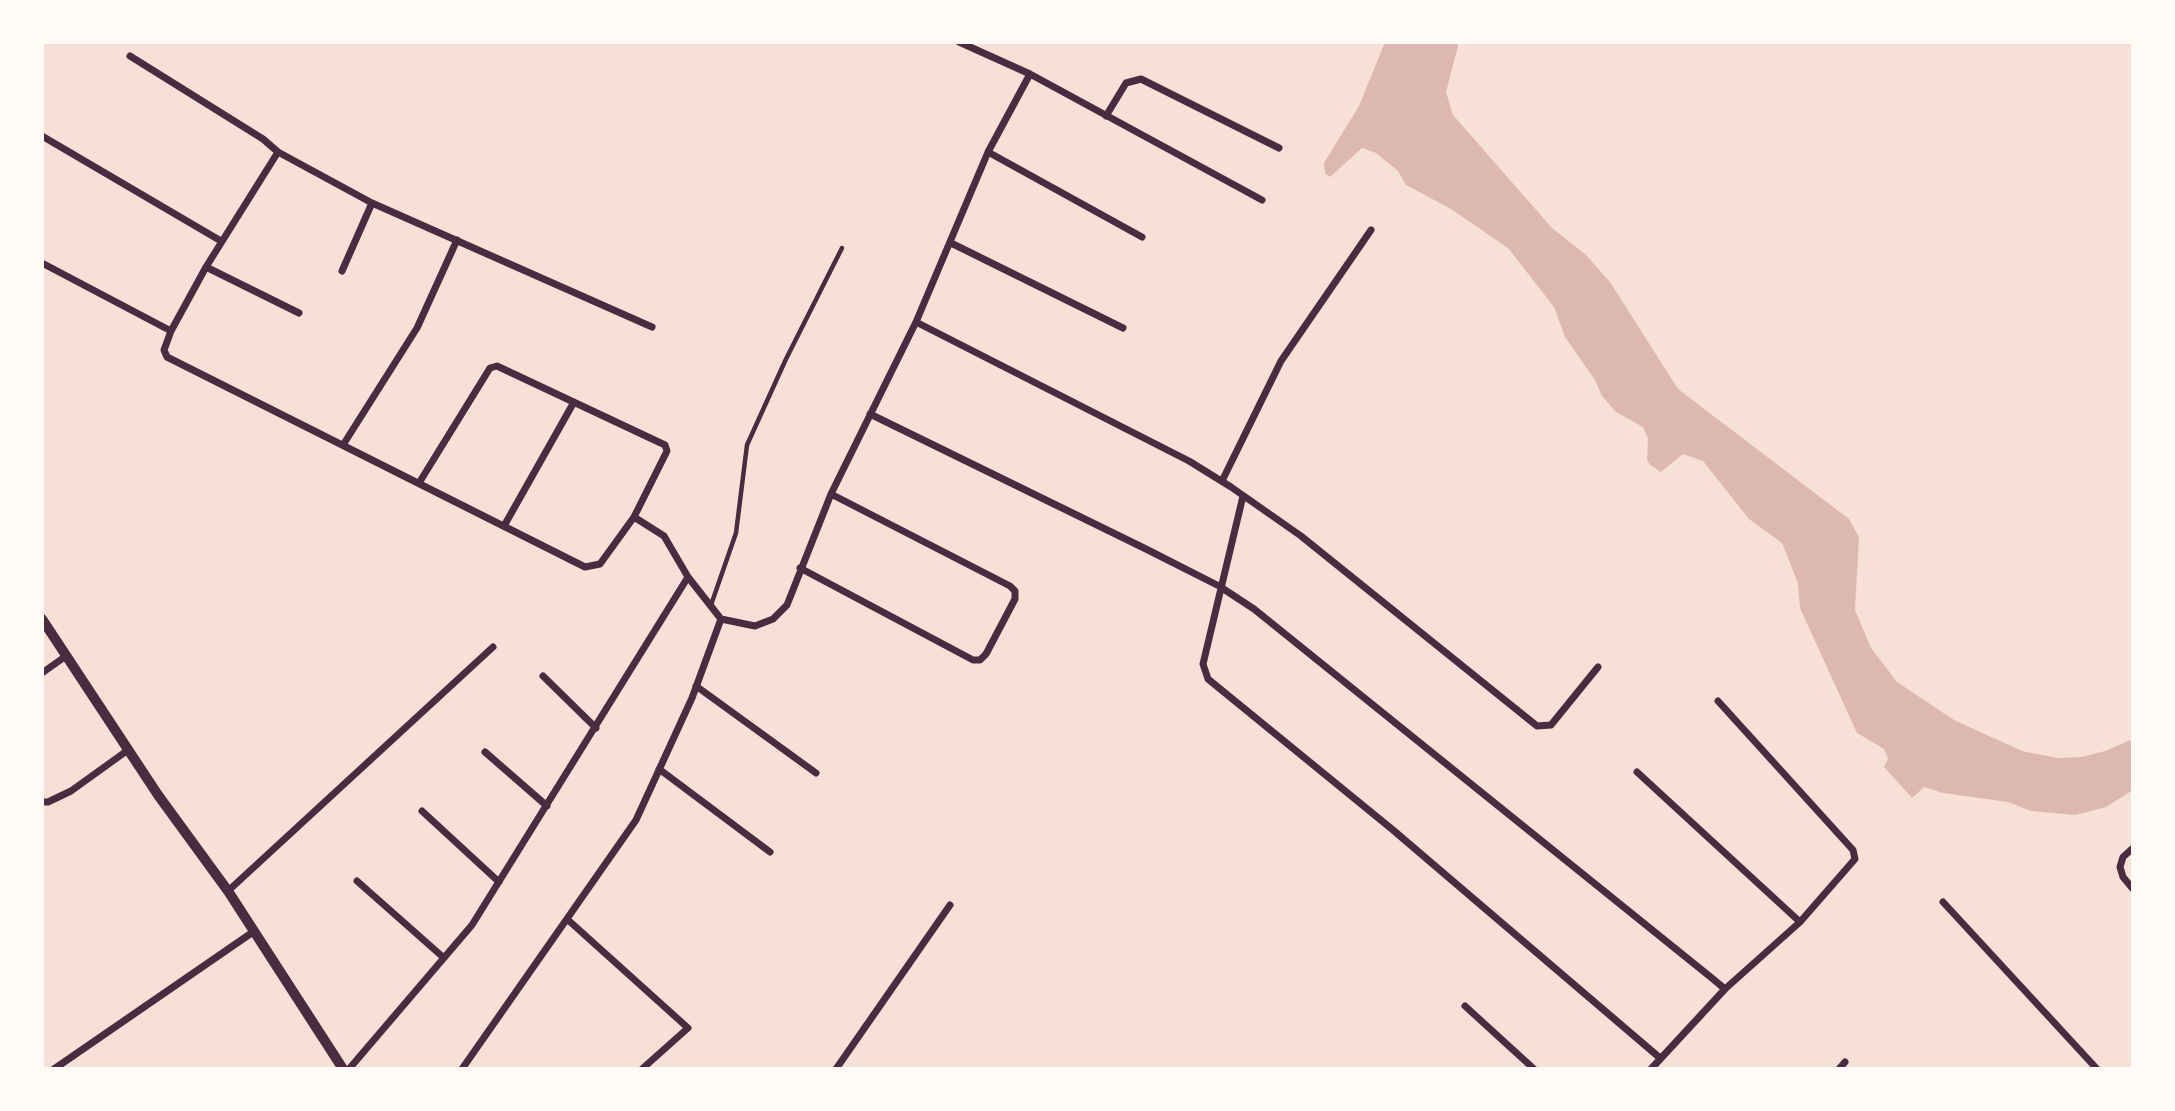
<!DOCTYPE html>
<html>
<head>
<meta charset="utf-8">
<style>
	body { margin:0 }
	#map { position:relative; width:2175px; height:1111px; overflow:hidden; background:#f7e1d7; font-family:Bitter,serif }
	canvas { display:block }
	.frame { position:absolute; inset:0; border:44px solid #fffaf5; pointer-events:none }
</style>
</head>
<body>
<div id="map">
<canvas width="2175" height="1111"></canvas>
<div class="frame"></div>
</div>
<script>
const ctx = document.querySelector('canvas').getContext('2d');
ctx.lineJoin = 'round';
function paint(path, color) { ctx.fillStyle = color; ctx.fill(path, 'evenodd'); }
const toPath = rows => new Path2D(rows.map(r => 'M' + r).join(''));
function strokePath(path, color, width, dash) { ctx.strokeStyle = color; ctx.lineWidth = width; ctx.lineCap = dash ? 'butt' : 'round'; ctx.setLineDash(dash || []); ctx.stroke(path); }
paint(toPath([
	[1385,42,1459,42,1446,92,1453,115,1552,228,1585,254,1610,282,1678,389,1849,519,1859,537,1855,610,1871,648,1897,682,1954,720,2022,751,2057,758,2082,757,2105,751,2133,739,2133,790,2106,807,2075,815,2031,811,2008,802,1943,793,1924,787,1912,798,1884,767,1888,759,1884,749,1857,733,1800,608,1798,583,1782,543,1749,519,1703,461,1683,454,1661,472,1650,465,1647,460,1648,438,1643,427,1616,412,1602,396,1595,380,1565,337,1554,307,1508,248,1451,209,1406,185,1398,171,1376,153,1362,148,1330,177,1325,173,1324,163,1359,106]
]), '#dcb8b0');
strokePath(toPath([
	[711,605,736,533,747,445,786,359,842,248]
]), '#4a2c40', 4.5);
strokePath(toPath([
	[959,42,1030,74,1262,200],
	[130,56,263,139,278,152,206,267,171,331,164,350,167,357,585,567,600,564,634,517,664,536,688,577,721,619,755,626,773,619,787,605,831,494,916,322,988,152,1030,74],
	[1106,116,1126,83,1141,79,1279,148],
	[42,136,221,241],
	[278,152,372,203,652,327],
	[988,152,1142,237],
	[951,243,1123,328],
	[42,263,171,331],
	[206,267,299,313],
	[342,271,372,203],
	[916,322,1189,461,1231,487,1301,536,1537,726,1551,725,1598,667],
	[870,414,1146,549,1219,586,1254,609,1713,979,1725,989,1651,1069],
	[343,445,417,328,457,240],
	[1222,481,1281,361,1371,230],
	[419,483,490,368,497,366,665,445,667,451,634,517],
	[1243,496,1203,664,1208,679,1393,830,1660,1058],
	[504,526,574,402],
	[800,568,973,660,980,660,986,654,1015,599,1015,591,1010,586,831,494],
	[42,673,66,656],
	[543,676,596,728],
	[696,686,816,773],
	[1718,701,1853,850,1855,859,1800,922,1725,989],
	[485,752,547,806],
	[659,769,770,852],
	[1637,772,1800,922],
	[42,802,48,802,71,791,128,750],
	[422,811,499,882],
	[2133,848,2123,857,2120,867,2123,877,2133,889],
	[357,881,444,958],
	[228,891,493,647],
	[1943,902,2097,1069],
	[567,919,688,1028,642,1069],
	[1465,1006,1534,1069],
	[54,1069,253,932],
	[349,1069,472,925,688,577],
	[462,1069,636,820,692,698,721,619],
	[836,1069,950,905],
	[1839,1069,1845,1062]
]), '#4a2c40', 7);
strokePath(toPath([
	[42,619,158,795,228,891,343,1069]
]), '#4a2c40', 10);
</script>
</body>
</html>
